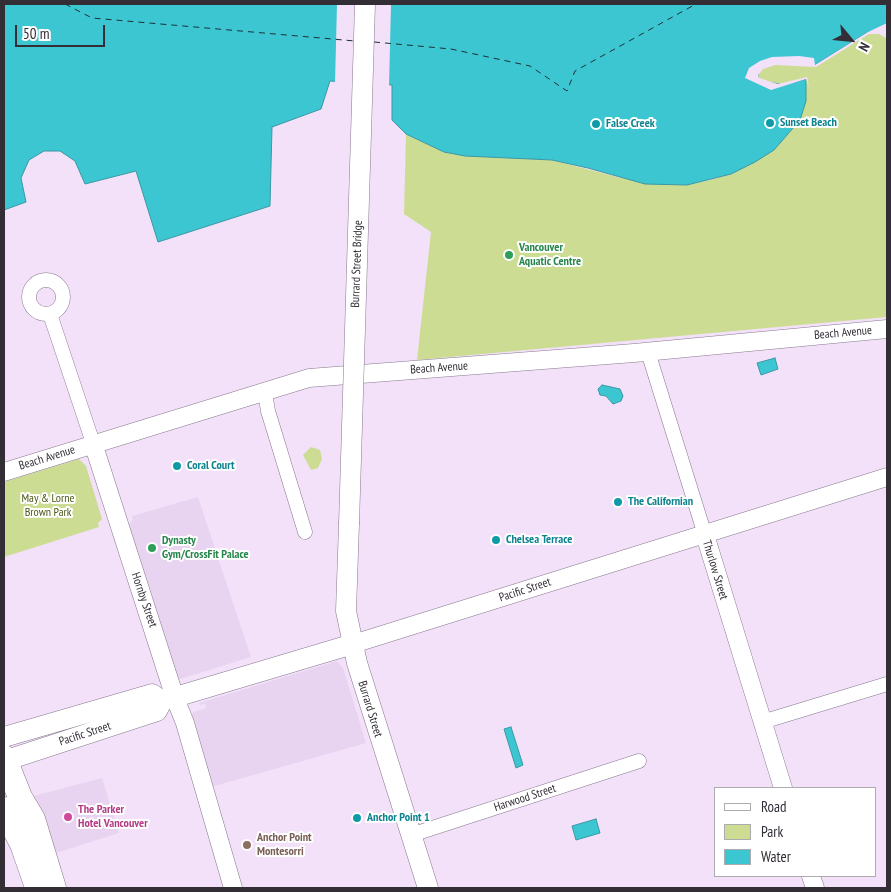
<!DOCTYPE html>
<html>
<head>
<meta charset="utf-8">
<style>
	body { margin:0 }
	#map { position:relative; width:891px; height:892px; overflow:hidden; background:#f2e1f9; font-family:"PT Sans Narrow",sans-serif }
	canvas { display:block }
	.frame { position:absolute; inset:0; border:5px solid #332d36; pointer-events:none }
	.legend { position:absolute; left:714px; top:787px; width:162px; height:90px; box-sizing:border-box; background:#fff; border:1px solid #adabaf; margin:0; padding:6px 9px; list-style:none; font-size:15px; color:#332d36 }
	.legend li { display:flex; align-items:center; gap:10px; height:25px }
	.legend b { width:25px; border:1px solid #adabaf }
	.north { position:absolute; left:826px; top:15px; width:50px; height:50px; -webkit-text-stroke:4px #fff; paint-order:stroke; rotate:118deg; font-size:14px; font-weight:700; line-height:20px; text-align:center; color:#332d36 }
	.north::after { content:''; display:block; margin:auto; width:18px; height:22px; background:#332d36; clip-path:polygon(50% 0,100% 100%,50% 72%,0 100%) }
	.scale { position:absolute; left:15px; top:25px; width:90px; height:22px; box-sizing:border-box; border:2px solid #332d36; border-top:0; padding-left:6px; font-size:15px; line-height:18px; white-space:nowrap; color:#332d36; -webkit-text-stroke:4px #fff; paint-order:stroke }
</style>
</head>
<body>
<div id="map">
<canvas width="891" height="892"></canvas>
<div class="frame"></div>
<ul class="legend">
<li><b style="height:6px;background:#fff"></b>Road</li>
<li><b style="height:14px;background:#ccdd93"></b>Park</li>
<li><b style="height:14px;background:#3cc6d2"></b>Water</li>
</ul>
<div class="north">N</div>
<div class="scale">50 m</div>
</div>
<script>
const ctx = document.querySelector('canvas').getContext('2d');
ctx.lineJoin = 'round';
function paint(path, color) { ctx.fillStyle = color; ctx.fill(path, 'evenodd'); }
const toPath = rows => new Path2D(rows.map(r => 'M' + r).join(''));
function strokePath(path, color, width, dash) { ctx.strokeStyle = color; ctx.lineWidth = width; ctx.lineCap = dash ? 'butt' : 'round'; ctx.setLineDash(dash || []); ctx.stroke(path); }
function drawText(font, color, halo, rows, align = 'center') {
  ctx.font = font + ' "PT Sans Narrow",sans-serif'; ctx.lineWidth = 4; ctx.setLineDash([]); ctx.textBaseline = 'middle'; ctx.strokeStyle = halo; ctx.fillStyle = color; for (const [text, x, y, turn = 0] of rows) {
    ctx.save(); ctx.translate(x, y); ctx.rotate((+turn || 0) * Math.PI / 180); ctx.textAlign = isNaN(turn) ? turn : align; if (halo) ctx.strokeText(text, 0, 0); ctx.fillText(text, 0, 0); ctx.restore();
  }
}
paint(toPath([
	[198,497,251,657,177,680,128,525,133,520,132,516],
	[337,661,343,668,366,743,211,787,191,717,193,712,206,708,205,704,200,705,199,703],
	[102,778,119,833,47,856,26,798]
]), '#e8d4f1');
paint(toPath([
	[879,31,887,35,887,317,417,360,431,232,404,214,406,134,444,152,465,156,552,160,621,178,687,185,710,180,731,174,774,150,800,120,784,85,758,80,755,75,766,65,815,65,868,32],
	[311,447,320,450,322,459,318,468,311,470,303,455],
	[79,459,86,466,102,519,98,523,99,527,4,557,4,482]
]), '#ccdd93');
const water = toPath([
	[4,4,887,4,887,35,879,31,868,32,815,65,775,62,758,70,758,80,784,85,806,79,806,101,800,120,774,150,755,162,731,174,687,185,645,184,588,168,552,160,465,156,444,152,406,134,392,120,392,85,330,81,321,109,272,127,270,206,158,242,136,171,85,184,75,161,60,151,44,151,29,160,21,178,26,202,4,210,4,4],
	[775,358,778,369,761,375,757,363,775,358],
	[602,385,620,389,623,396,621,401,613,404,606,396,600,395,598,389,602,385],
	[511,727,523,765,516,768,504,729,511,727],
	[596,819,600,833,576,840,572,826,596,819]
]);
paint(water, '#3cc6d2');
strokePath(water, '#3998a3', 1);
paint(toPath([
	[337,4,391,4,389,87,335,83],
	[887,23,886,38,879,34,869,34,816,67,775,65,763,69,758,75,759,78,778,84,807,77,809,88,806,79,771,90,745,78,749,68,760,61,772,57,799,56,814,58,815,65,868,32]
]), '#f2e1f9');
strokePath(toPath([
	[65,4,92,18,355,41],
	[374,42,451,49,530,66,567,91,575,71,696,4]
]), '#1c3235', 1, [6, 5]);
const minor = toPath([
	'29 297a17 17 0 1 1 34 0a17 17 0 1 1-34 0Z',
	[50,314,93,443],
	[648,352,705,535],
	[265,393,268,411,305,532],
	[762,722,887,684],
	[411,835,639,761]
]);
const tertiary = toPath([
	[93,443,175,698,185,723,233,888],
	[4,472,309,378,634,353,887,329],
	[705,535,783,788],
	[353,644,887,477],
	[811,876,815,888]
]);
const secondary = toPath([
	[349,524,346,611,357,663,428,888],
	[4,737,152,694,162,701],
	[4,761,157,711,162,701,353,644]
]);
const trunk = toPath([
	[4,757,20,797,33,819,54,888],
	[4,809,22,844,37,887]
]);
strokePath(minor, '#88798e', 15);
strokePath(tertiary, '#88798e', 19);
strokePath(secondary, '#88798e', 21);
strokePath(trunk, '#88798e', 25);
strokePath(minor, '#fff', 14);
strokePath(tertiary, '#fff', 18);
strokePath(secondary, '#fff', 20);
strokePath(trunk, '#fff', 24);
const secondaryBridge = toPath([
	[349,524,365,4]
]);
strokePath(secondaryBridge, '#88798e', 21, []);
strokePath(secondaryBridge, '#fff', 20);
for (const [x, y, r, color] of [
	[770,123,5,"#0f9aa8"],
	[596,124,5,"#0f9aa8"],
	[509,255,5,"#2e9e5b"],
	[177,466,5,"#0f9aa8"],
	[618,502,5,"#0f9aa8"],
	[496,540,5,"#0f9aa8"],
	[152,548,5,"#2e9e5b"],
	[68,817,5,"#d1479c"],
	[357,818,5,"#0f9aa8"],
	[247,845,5,"#8d6e63"]
]) { const dot = new Path2D(); dot.arc(x, y, r, 0, 2 * Math.PI); ctx.fillStyle = color; ctx.fill(dot); strokePath(dot, '#fff', 2); }
drawText('bold 12px', '#0d838f', '#fff', [
	["Sunset Beach",780,123],
	["False Creek",606,124],
	["Coral Court",187,466],
	["The Californian",628,502],
	["Chelsea Terrace",506,540],
	["Anchor Point 1",367,818]
], 'left');
drawText('bold 12px', '#27864d', '#fff', [
	["Vancouver",519,248],
	["Aquatic Centre",519,262],
	["Dynasty",162,541],
	["Gym/CrossFit Palace",162,555]
], 'left');
drawText('12px', '#332d36', '#fff', [
	["Burrard Street Bridge",357,264,-88],
	["Beach Avenue",843,333,-5],
	["Beach Avenue",439,368,-4],
	["Beach Avenue",47,458,-17],
	["Thurlow Street",715,570,73],
	["Pacific Street",525,590,-18],
	["Hornby Street",144,600,71],
	["Burrard Street",370,709,73],
	["Pacific Street",85,734,-18],
	["Harwood Street",525,798,-18]
]);
drawText('12px', '#4d591a', '#fff', [
	["May & Lorne",48,499],
	["Brown Park",48,513]
]);
drawText('bold 12px', '#b23c85', '#fff', [
	["The Parker",78,810],
	["Hotel Vancouver",78,824]
], 'left');
drawText('bold 12px', '#785e54', '#fff', [
	["Anchor Point",257,838],
	["Montesorri",257,852]
], 'left');
</script>
</body>
</html>
